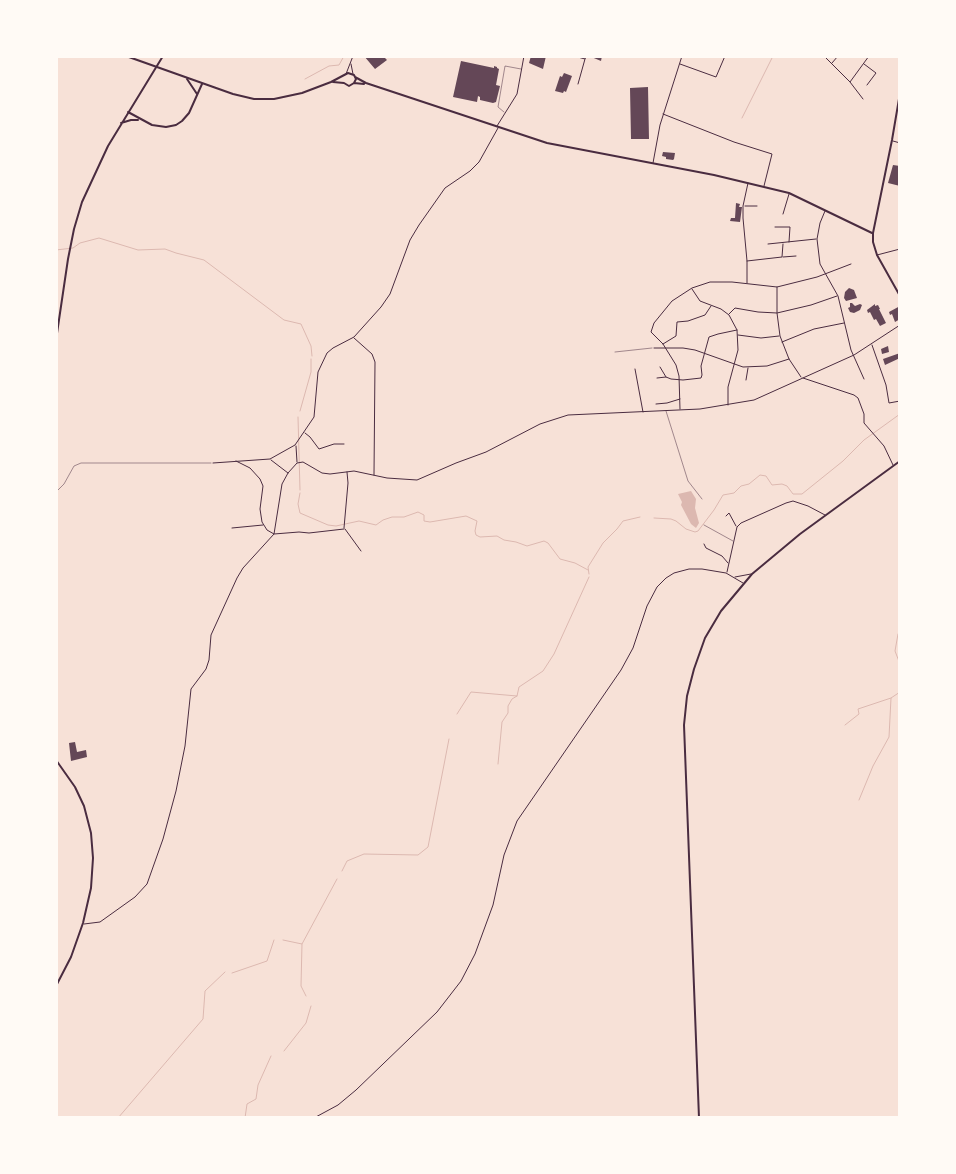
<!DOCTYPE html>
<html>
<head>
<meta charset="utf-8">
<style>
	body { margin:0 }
	#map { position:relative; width:956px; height:1174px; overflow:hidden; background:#f7e1d7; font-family:Poppins,sans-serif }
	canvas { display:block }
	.frame { position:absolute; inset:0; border:58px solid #fffaf5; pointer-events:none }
</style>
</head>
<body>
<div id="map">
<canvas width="956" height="1174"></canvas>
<div class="frame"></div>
</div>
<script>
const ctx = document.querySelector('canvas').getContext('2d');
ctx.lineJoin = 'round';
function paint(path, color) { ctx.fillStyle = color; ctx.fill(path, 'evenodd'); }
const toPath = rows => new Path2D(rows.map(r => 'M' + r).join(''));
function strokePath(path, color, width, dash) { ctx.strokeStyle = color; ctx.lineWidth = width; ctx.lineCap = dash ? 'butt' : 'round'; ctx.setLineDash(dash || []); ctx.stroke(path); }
paint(toPath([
	[691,491,696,499,695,508,699,523,696,528,691,524,681,505,682,502,678,494]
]), '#dcb8b0');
strokePath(toPath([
	[305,79,329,66,339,65,344,56],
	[742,118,773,56],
	[56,250,73,248,80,243,99,238,138,250,165,249,176,253,204,260,284,320,301,324,311,346,312,356],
	[300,411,311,372,311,359],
	[298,417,300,490],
	[300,493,298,504,300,513,328,525,336,526,359,521,376,525,383,520,392,517,404,517,418,512,424,515,424,521,430,522,466,516,477,521,475,531,476,535,480,537,497,536,504,540,516,542,527,546,544,541,548,543,560,559,575,563,588,570],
	[654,518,671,519,676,521,686,529,695,532,698,531,714,510,723,495,734,493,741,486,749,484,760,475,766,476,772,485,782,484,787,486,793,494,802,494,843,461,864,440,900,414],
	[589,574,588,567,603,543,617,529,623,521,640,517],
	[899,630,900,627],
	[898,634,895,651,900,664],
	[457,714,471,692,517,696],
	[845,725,859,714,858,709,891,698],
	[498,764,502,722,508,713,508,706,512,699,517,696,519,687,543,671,554,654,589,577],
	[859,800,873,766,889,737,891,698,900,692],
	[342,871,347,861,364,854,418,855,428,847,449,739],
	[283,940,302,944,337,879],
	[302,944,301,986,306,996],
	[232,973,267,961,274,940],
	[284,1051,306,1023,311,1006],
	[118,1118,203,1019,205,991,225,972],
	[245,1118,247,1104,256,1099,258,1085,271,1056]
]), '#dcb8b0', 1);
paint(toPath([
	[364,56,380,58,383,56,387,60,375,69],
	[531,56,537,58,537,56,546,56,543,69,529,63],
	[589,56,602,56,601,61],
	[461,61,494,68,494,66,497,67,497,68,499,69,496,85,500,86,496,102,493,103,480,100,480,97,478,96,477,102,453,97],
	[564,73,572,76,566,92,564,91,563,93,555,91,560,76,562,77],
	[648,87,649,139,631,139,630,88],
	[663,152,675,153,674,159,673,160,666,159,666,157,662,156],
	[893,165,900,166,900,186,888,183],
	[736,203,740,204,739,207,742,207,740,222,730,221,731,218,735,218],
	[849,288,854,290,857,298,846,301,844,298,845,292],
	[850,303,852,303,855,306,860,304,862,305,860,310,854,313,850,312,848,308,850,307],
	[875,304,875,306,878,305,880,309,879,309,886,323,880,326,876,319,874,320,870,312,868,313,867,310],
	[900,306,900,319,895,322,892,314,890,315,889,312],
	[888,346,889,352,882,354,881,349],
	[900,353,900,358,885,365,883,359],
	[75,742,77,752,86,750,87,757,71,761,69,743]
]), '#644757');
strokePath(toPath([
	[504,112,498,107,505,66,521,69],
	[615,352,652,348],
	[666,411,688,481,702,499],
	[56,492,64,484,74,466,81,463,211,463],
	[704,525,733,541]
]), '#4a2c40', 0.5);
strokePath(toPath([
	[574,56,585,59,586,56],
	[824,56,850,82],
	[832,63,838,56],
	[351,64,353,74],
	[680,64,716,77,725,56],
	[864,64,876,73,867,85],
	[346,74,353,56],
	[578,84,585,59],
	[863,99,850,82,869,56],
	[663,114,734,142,772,154,764,186],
	[497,126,517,94,524,56],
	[893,141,900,143],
	[653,163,660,125,682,56],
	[745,206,757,206],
	[825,211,820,223,817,239,820,264,838,296,851,350,864,379],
	[783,214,789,194],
	[775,227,790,227,789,242],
	[768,244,816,239],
	[877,255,900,249],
	[783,257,796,256],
	[747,261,782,257,783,244],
	[747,283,747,261,743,218,743,206,748,183],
	[777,287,777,313,780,336,789,359,801,377],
	[692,289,700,301,721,309,729,315,737,330,738,350,728,387,728,405],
	[729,314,735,308,758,312,777,313,811,305,837,296],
	[738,335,761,338,779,336],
	[354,338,372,354,375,362,374,475],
	[782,342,814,329,844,323],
	[663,344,676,336,677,322,688,321,705,315,711,306],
	[872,345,886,385,889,403,900,401],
	[654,348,683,348,695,350,743,367,767,366,789,359],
	[660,367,666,377],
	[635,369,643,412],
	[657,378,666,377,671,379,683,380,701,378,702,375,701,366,709,337,718,334,737,330],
	[803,378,854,395,858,398,864,414,864,423,884,446,893,465],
	[746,380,748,368],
	[656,404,667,403,680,399],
	[680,409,679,376,676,365,663,344,651,332,654,323,672,301,692,288,710,282,732,282,777,287,817,277,851,264],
	[305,433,310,437,319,449,334,444,344,444],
	[296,446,297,462],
	[271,460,288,473],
	[213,463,270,459,295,445,314,417,318,372,327,353,333,348,354,337,381,307,390,294,410,240,419,225,445,188,470,171,479,162,498,128],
	[726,516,729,513,736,526],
	[232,528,263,525],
	[344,528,348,483,347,472],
	[344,529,309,533,299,532,274,534,282,484,288,473,297,463,303,462,322,473,330,474,354,471,387,478,417,480,456,463,486,452,540,424,568,415,700,409,754,400,854,355,900,325],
	[345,529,361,551],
	[704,544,706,548,722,556,728,563],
	[727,572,737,527,741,523,786,503,793,501,808,506,825,515],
	[84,924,100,922,135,897,147,884,163,839,176,791,185,746,191,689,206,669,209,660,211,635,237,578,243,568,274,534,267,530,262,522,260,509,263,486,260,479,250,468,236,461]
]), '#4a2c40', 1);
strokePath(toPath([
	[735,577,751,574],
	[314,1118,338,1105,356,1090,437,1012,461,981,475,954,493,905,504,855,517,821,621,670,633,648,647,606,657,587,666,578,674,573,689,569,702,569,726,573,743,583]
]), '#4a2c40', 1);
strokePath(toPath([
	[126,56,233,94,254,99,274,99,302,93,331,82,348,73,354,75,356,79,354,83],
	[355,77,366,83,547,143,714,175,789,193,872,233],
	[333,82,344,83,349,86,354,83,364,84]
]), '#4a2c40', 2);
strokePath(toPath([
	[187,79,197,94],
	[900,93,892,140,873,233,873,242,877,255,900,296],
	[128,112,152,125,166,127,176,125,182,121,189,113,202,84],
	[121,123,131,120,138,120],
	[56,340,68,259,74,229,82,202,108,146,163,56],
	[56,760,75,787,84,806,91,833,93,858,91,888,83,923,71,957,56,986],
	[699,1118,684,725,687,696,694,669,705,638,721,611,752,574,800,534,900,461]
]), '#4a2c40', 2);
</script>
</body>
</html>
